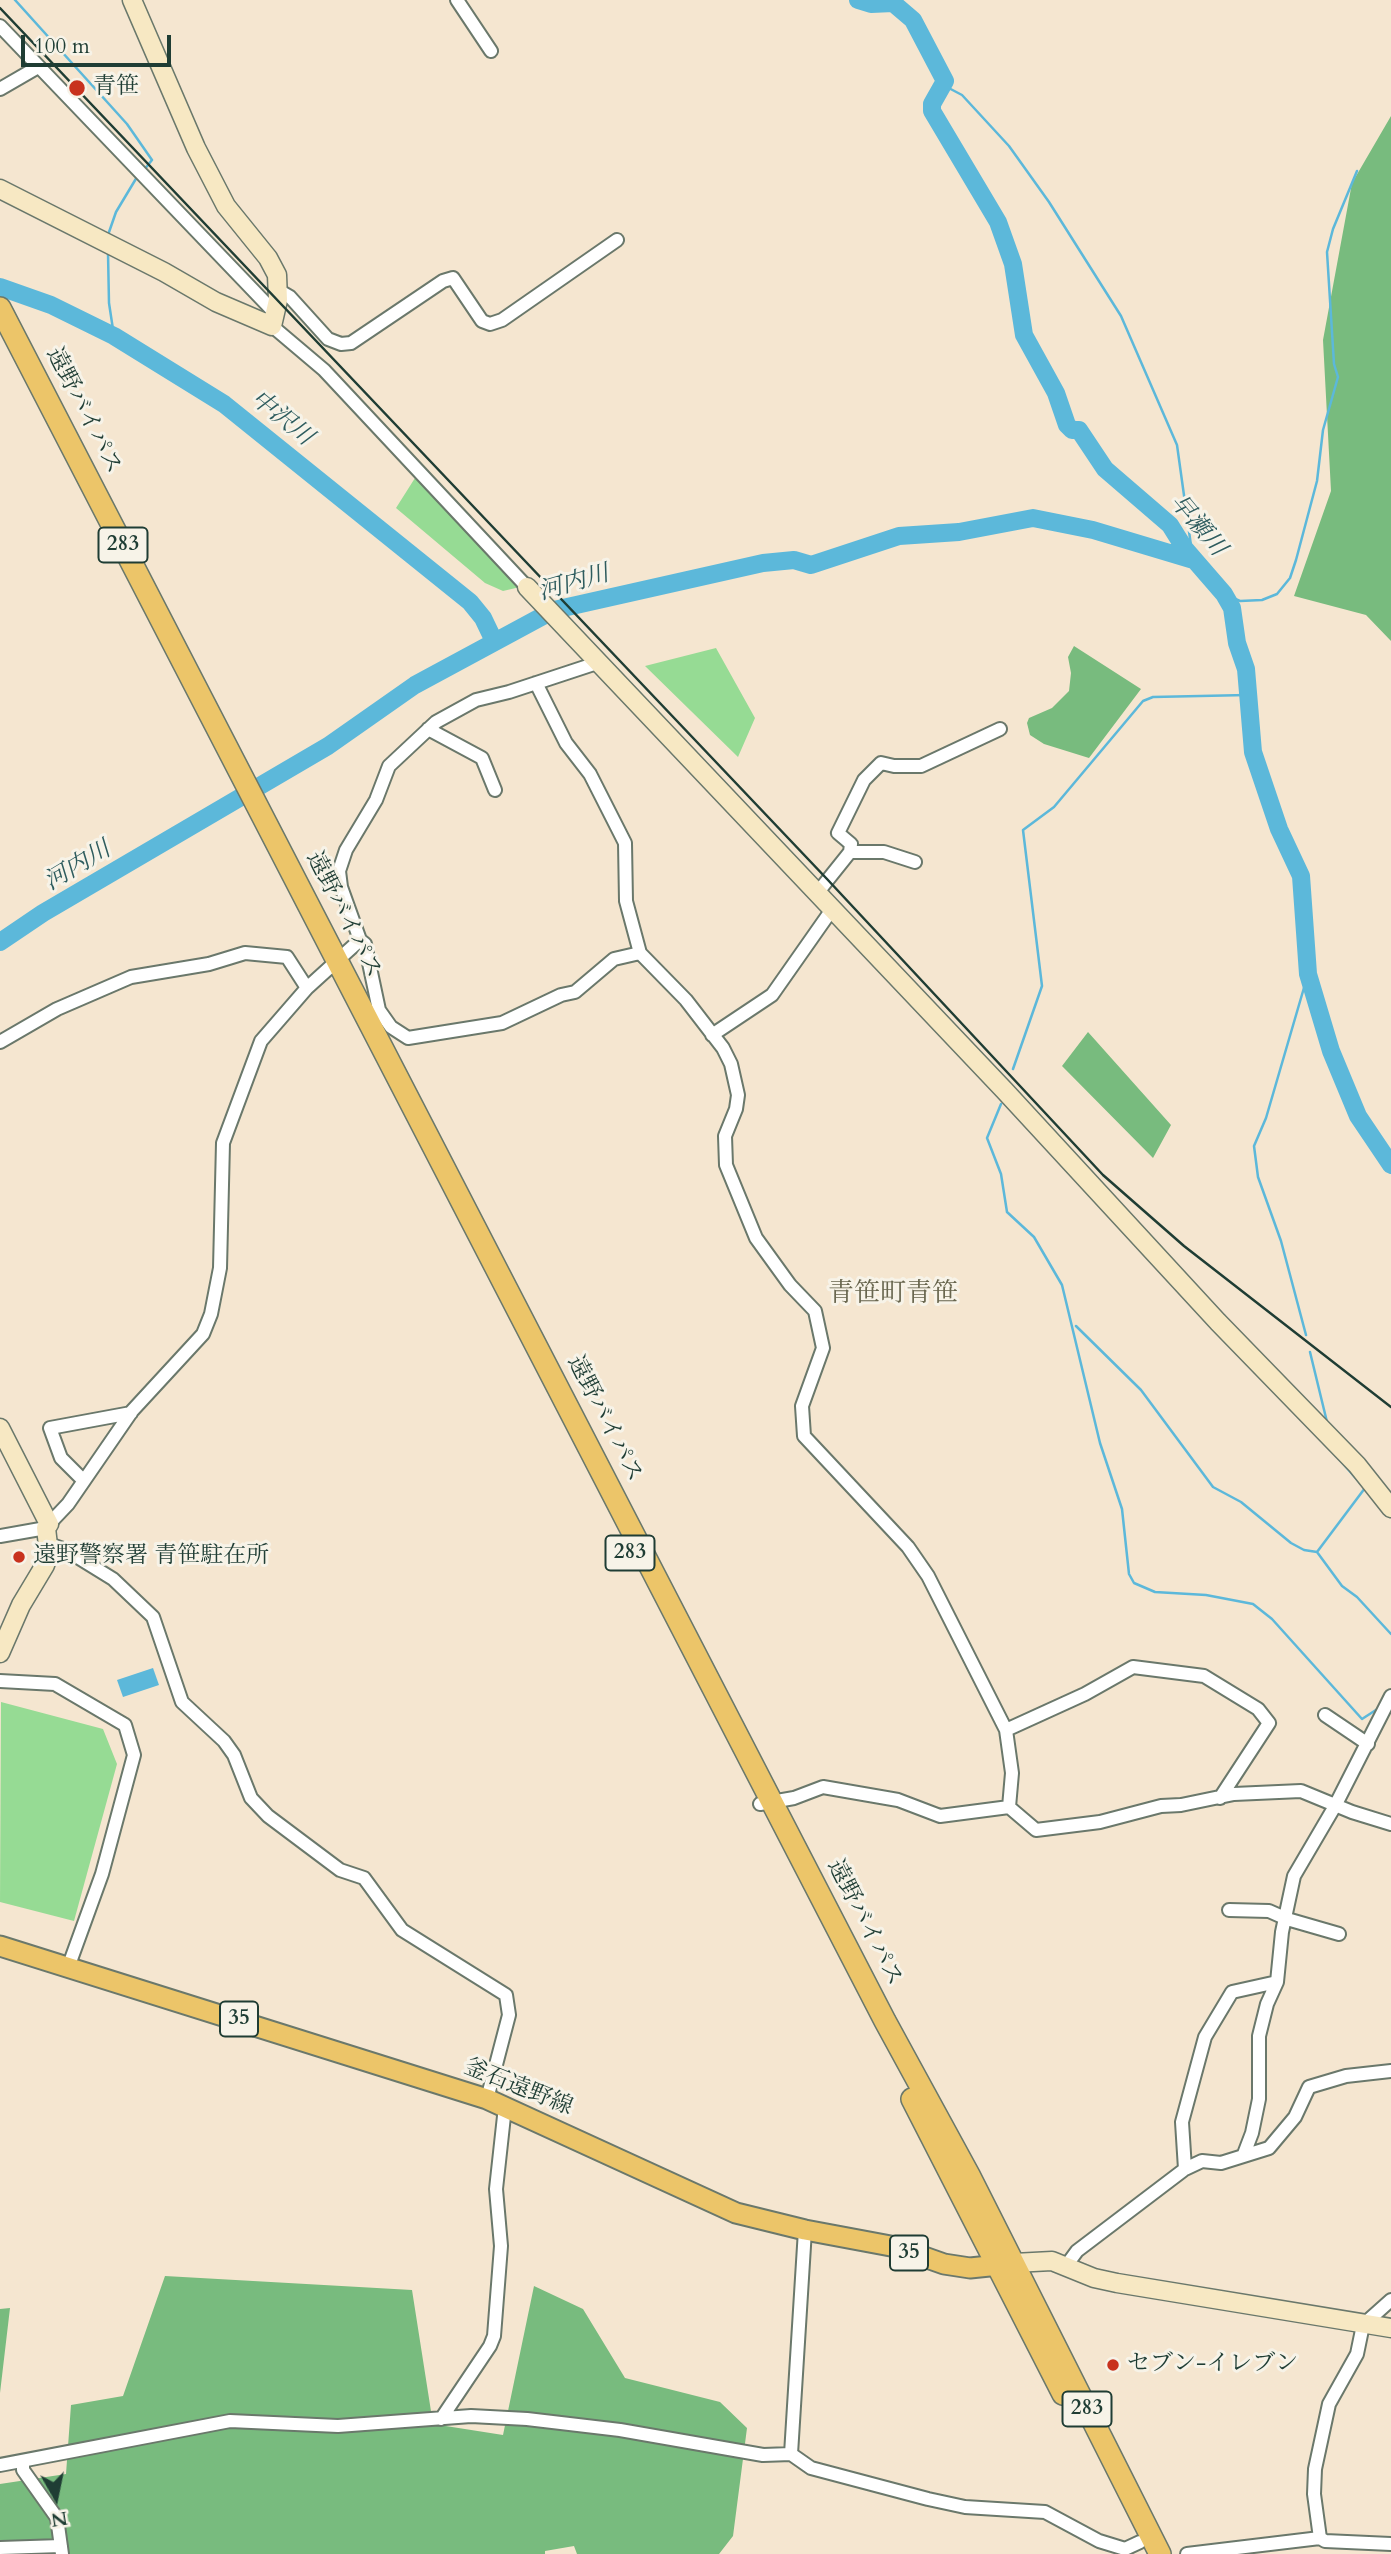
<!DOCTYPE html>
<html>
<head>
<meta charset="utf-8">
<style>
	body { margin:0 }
	#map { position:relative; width:1391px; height:2554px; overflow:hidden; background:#f5e6d0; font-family:Cardo,serif }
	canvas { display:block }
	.north { position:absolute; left:21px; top:2463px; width:70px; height:70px; -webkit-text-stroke:5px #f7f3e8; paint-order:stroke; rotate:171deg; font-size:19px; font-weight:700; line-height:28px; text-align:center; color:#1f3d34 }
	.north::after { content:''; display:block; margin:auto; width:24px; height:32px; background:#1f3d34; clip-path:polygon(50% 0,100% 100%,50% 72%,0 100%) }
	.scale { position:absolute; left:21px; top:35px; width:150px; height:32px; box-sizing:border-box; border:4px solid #1f3d34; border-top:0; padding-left:9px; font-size:21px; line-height:24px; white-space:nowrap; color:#1f3d34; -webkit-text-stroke:5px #f7f3e8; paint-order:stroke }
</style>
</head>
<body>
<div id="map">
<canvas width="1391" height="2554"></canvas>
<div class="north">N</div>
<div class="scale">100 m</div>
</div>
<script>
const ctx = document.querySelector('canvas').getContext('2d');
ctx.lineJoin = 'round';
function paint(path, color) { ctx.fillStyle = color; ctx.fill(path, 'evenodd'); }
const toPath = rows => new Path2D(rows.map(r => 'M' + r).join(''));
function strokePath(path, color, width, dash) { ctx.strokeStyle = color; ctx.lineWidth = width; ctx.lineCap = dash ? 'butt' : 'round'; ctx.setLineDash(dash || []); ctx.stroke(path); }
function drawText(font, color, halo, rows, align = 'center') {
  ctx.font = font + ' Cardo,"Noto Serif JP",serif'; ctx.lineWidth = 6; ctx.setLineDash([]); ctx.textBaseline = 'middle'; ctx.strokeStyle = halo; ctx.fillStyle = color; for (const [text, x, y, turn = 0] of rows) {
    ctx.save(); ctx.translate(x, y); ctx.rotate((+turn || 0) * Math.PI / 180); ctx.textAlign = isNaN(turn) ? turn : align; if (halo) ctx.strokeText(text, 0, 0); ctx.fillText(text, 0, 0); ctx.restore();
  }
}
paint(toPath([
	[415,478,520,587,503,591,485,583,396,508],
	[716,648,755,718,738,757,645,666],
	[1,1702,103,1729,117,1764,74,1921,0,1902]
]), '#96db94');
paint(toPath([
	[1391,116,1391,641,1366,615,1294,596,1331,491,1323,340,1352,183],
	[1074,646,1141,689,1089,758,1044,744,1030,735,1027,723,1029,718,1052,708,1069,691,1071,673,1068,657],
	[1088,1032,1171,1125,1153,1158,1062,1066],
	[165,2276,412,2290,433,2424,503,2435,534,2286,583,2309,625,2378,720,2402,747,2428,733,2536,719,2554,577,2554,574,2546,545,2551,545,2554,0,2554,0,2484,66,2474,71,2405,123,2396],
	[10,2308,0,2393,0,2309]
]), '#78bb7e');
paint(toPath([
	[153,1668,159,1685,123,1697,117,1680]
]), '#5cb8da');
strokePath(toPath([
	[15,0,127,124,152,160,144,170],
	[943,85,962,95,1009,146,1049,202,1121,316,1177,445,1193,560],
	[108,235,116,212,137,177],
	[108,253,109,303,114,336],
	[1224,594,1240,601,1262,600,1277,594,1290,578,1296,560,1317,481,1323,430,1338,377,1334,364,1327,252,1333,229,1357,171],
	[1013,1069,1042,986,1023,830,1054,807,1143,701,1153,697,1247,695],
	[1001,1104,987,1138,1001,1174,1007,1212,1034,1237,1062,1285,1100,1443,1122,1509,1129,1574,1134,1583,1155,1592,1206,1595,1253,1604,1272,1619,1362,1719,1379,1708],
	[1076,1326,1141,1390,1213,1487,1241,1502,1291,1543,1304,1550,1317,1552,1342,1586,1357,1597,1391,1634],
	[1306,1335,1281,1241,1258,1177,1254,1146,1266,1118,1308,974],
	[1310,1352,1327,1422],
	[1332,1451,1360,1483],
	[1317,1552,1365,1488]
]), '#5cb8da', 2.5);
strokePath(toPath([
	[858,0,871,4,893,3,913,20,945,81,932,104,932,111,998,222,1013,264,1024,335,1056,393,1067,425,1072,430,1079,430,1105,469,1170,525,1185,549,1224,594,1232,608,1237,643,1246,669,1253,752,1279,829,1301,876,1308,974,1331,1051,1358,1116,1391,1165],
	[0,287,51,305,114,336,224,404,470,602,483,618,494,641],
	[0,942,43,913,328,746,415,685,554,610,763,563,794,560,811,565,899,536,959,532,1033,518,1093,530,1193,560]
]), '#5cb8da', 18);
const street = toPath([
	[457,0,491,51],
	[0,26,275,313],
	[0,89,38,67],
	[278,290,290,297,328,339,341,344,351,343,443,281,453,278,482,321,490,324,502,320,617,240],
	[272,326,324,370,527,587],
	[597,663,509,692,476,700,436,722,389,766,376,800,346,850,339,871,341,887,360,940,365,944,379,1010,391,1027,408,1038,502,1023,561,995,575,992,614,959,640,953],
	[536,683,566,743,590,774,625,843,626,901,640,953,686,1000,723,1048,731,1064,738,1095,736,1109,725,1136,726,1165,756,1238,790,1285,815,1311,823,1348,802,1406,804,1436,908,1547,928,1576,1006,1730,1012,1773,1009,1807],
	[428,729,482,758,495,790],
	[850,852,884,852,915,862],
	[818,892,850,852,851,844,838,833,864,780,881,763,894,766,921,766,1000,729],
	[712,1035,772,995,833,908],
	[0,1042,57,1009,131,977,209,964,245,953,287,957,307,988],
	[84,1481,61,1458,50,1428,131,1413],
	[49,1524,68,1504,132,1411,203,1334,211,1314,220,1268,223,1143,261,1041,307,988,360,940],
	[0,1536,46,1528],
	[49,1544,66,1550,113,1579,153,1617,182,1702,224,1741,234,1755,251,1798,268,1816,340,1870,364,1878,402,1930,506,1995,509,2015,487,2099],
	[0,1681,55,1684,125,1725,134,1755,102,1874,69,1965],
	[1325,1715,1368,1744],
	[1006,1730,1085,1694,1133,1667,1204,1676,1258,1709,1269,1723,1220,1798],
	[760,1804,794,1798,823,1787,898,1800,940,1816,1009,1807,1036,1830,1100,1822,1161,1806,1181,1805,1234,1794,1301,1791,1352,1812,1391,1824],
	[1229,1910,1269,1911,1287,1919,1339,1934],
	[1244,2154,1252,2133,1259,2099,1259,2036,1267,2004,1277,1982,1282,1932,1294,1876,1335,1806,1391,1696],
	[1185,2169,1182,2122,1205,2037,1232,1992,1277,1982],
	[1066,2266,1077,2251,1185,2169,1202,2161,1221,2163,1269,2148,1295,2117,1309,2087,1346,2076,1391,2071],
	[1391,2300,1363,2325,1357,2354,1329,2404,1315,2469,1314,2494,1320,2538,1325,2541,1391,2544],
	[441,2419,490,2346,494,2336,501,2246,496,2189,505,2107],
	[791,2454,805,2230],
	[23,2462,23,2470,57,2518,62,2554],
	[0,2465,230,2421,338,2426,471,2416,527,2419,620,2430,763,2455,791,2454,811,2468,928,2499,965,2507,1045,2512,1099,2541,1125,2549,1140,2542],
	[0,2548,61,2546],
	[1187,2554,1320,2538]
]);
const secondary = toPath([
	[0,189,164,272,216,302,272,326,278,300,277,275,268,258,226,206,196,148,132,0],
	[527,587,1005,1091,1218,1322,1357,1465,1391,1508],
	[0,1428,49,1524,46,1528,49,1554,45,1565,21,1605,0,1653],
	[1014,2263,1052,2261,1094,2278,1117,2283,1391,2328]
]);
const primary = toPath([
	[0,1946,487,2099,736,2213,805,2230,896,2247,944,2264,970,2268,1009,2264]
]);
const highway = toPath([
	[0,308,885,2021,969,2175,1160,2554],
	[912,2099,1063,2394]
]);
strokePath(street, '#6a786b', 16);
strokePath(secondary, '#6a786b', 21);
strokePath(primary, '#6a786b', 23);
strokePath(highway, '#6a786b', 24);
strokePath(street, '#fff', 12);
strokePath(secondary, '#f7e8c3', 18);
strokePath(primary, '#ecc569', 19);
strokePath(highway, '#ecc569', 21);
strokePath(toPath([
	[0,8,827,879,1103,1175,1184,1246,1391,1407]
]), '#1f3d34', 2.5);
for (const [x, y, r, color] of [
	[77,88,9,"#c8321e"],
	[19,1557,7,"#c8321e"],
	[1113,2365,7,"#c8321e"]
]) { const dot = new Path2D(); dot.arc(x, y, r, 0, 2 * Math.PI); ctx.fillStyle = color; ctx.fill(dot); strokePath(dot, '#f7f3e8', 2.5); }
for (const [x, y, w] of [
	[123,545,49],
	[630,1553,49],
	[239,2019,38],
	[909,2253,38],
	[1087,2409,49]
]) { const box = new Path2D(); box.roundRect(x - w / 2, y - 17.5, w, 35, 5); ctx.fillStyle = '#f7f3e8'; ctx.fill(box); strokePath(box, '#1f3d34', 2); }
drawText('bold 21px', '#1f3d34', null, [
	["283",123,545],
	["283",630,1553],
	["35",239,2019],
	["35",909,2253],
	["283",1087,2409]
]);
drawText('23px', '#1f3d34', '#f7f3e8', [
	["青笹",93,88],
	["遠野警察署 青笹駐在所",33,1557],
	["セブン-イレブン",1127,2365]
], 'left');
drawText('23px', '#1f3d34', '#f7f3e8', [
	["遠野バイパス",83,411,63],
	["遠野バイパス",343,915,63],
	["遠野バイパス",604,1419,63],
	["遠野バイパス",864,1923,63],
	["釜石遠野線",518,2088,22]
]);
drawText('italic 24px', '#2e5c5e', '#f7f3e8', [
	["中沢川",281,419,39],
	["早瀬川",1197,526,50],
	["河内川",574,584,-16],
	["河内川",78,867,-31]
]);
drawText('26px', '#68664e', '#f7f3e8', [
	["青笹町青笹",893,1295]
]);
</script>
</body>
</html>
